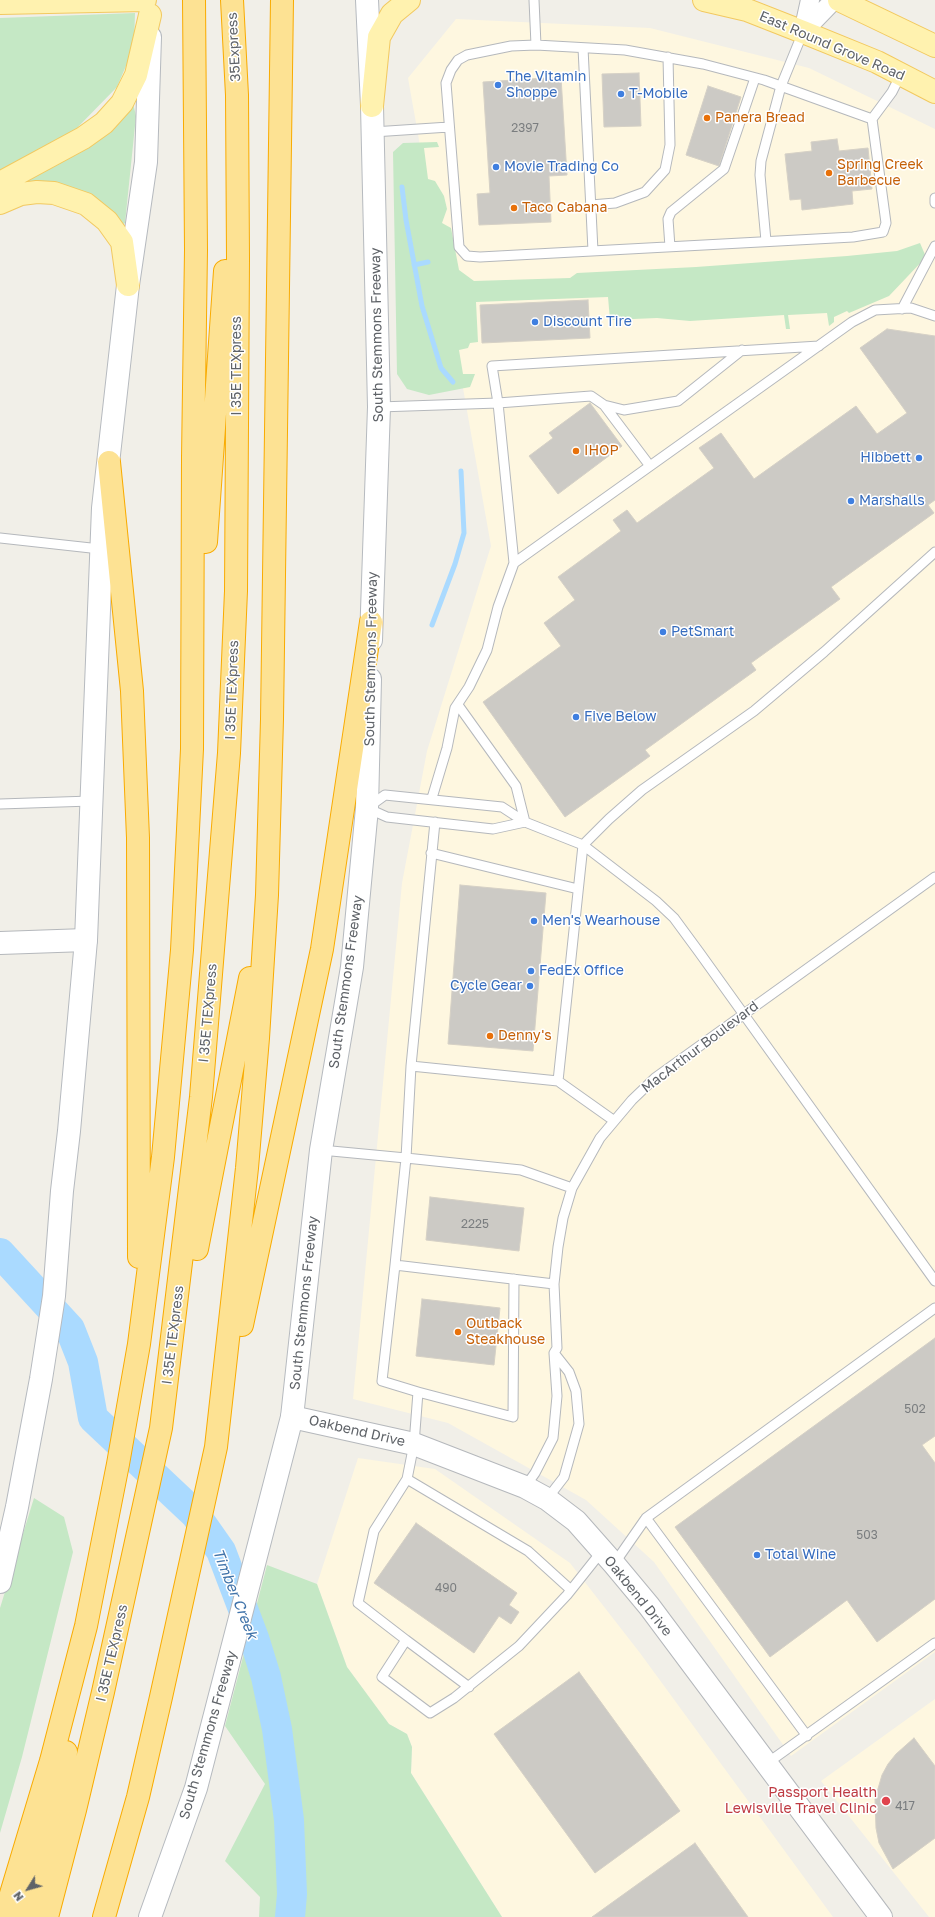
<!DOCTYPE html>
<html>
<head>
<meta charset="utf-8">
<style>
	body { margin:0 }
	#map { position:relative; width:935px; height:1917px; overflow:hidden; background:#f1efe8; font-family:"Golos Text",sans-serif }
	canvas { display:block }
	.north { position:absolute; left:8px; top:1869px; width:40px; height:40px; -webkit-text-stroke:3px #fff; paint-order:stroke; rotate:233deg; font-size:11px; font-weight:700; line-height:16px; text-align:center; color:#5f6368 }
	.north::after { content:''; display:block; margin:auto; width:14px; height:18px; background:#5f6368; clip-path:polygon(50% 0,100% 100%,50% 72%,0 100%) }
</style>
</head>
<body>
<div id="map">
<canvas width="935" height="1917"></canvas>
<div class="north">N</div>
</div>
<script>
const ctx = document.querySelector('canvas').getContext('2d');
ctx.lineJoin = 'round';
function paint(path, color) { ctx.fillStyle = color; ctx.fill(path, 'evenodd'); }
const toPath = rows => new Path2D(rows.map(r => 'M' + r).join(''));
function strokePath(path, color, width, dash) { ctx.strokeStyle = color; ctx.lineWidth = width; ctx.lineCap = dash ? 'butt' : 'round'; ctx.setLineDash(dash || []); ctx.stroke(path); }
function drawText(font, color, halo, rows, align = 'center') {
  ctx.font = font + ' "Golos Text",sans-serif'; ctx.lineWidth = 3; ctx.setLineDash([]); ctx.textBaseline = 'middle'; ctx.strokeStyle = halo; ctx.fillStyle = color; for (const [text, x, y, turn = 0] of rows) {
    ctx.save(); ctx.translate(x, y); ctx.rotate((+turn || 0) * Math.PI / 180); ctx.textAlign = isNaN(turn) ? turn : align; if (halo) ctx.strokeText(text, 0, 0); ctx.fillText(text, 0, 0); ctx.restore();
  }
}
paint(toPath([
	[456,19,650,28,809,68,935,129,935,1652,791,1756,654,1562,586,1500,448,1423,353,1399,402,883,427,751,491,546,408,78],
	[358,1458,435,1469,570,1563,640,1653,833,1917,502,1917,411,1773,412,1747,407,1734,389,1724,347,1667,317,1584],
	[935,1699,935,1917,929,1917,821,1781]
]), '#fef7e0');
paint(toPath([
	[135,13,134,47,117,87,76,129,0,172,0,18],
	[133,103,136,116,125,223,120,226,101,205,0,191],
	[437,142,439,147,424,148,428,179,435,181,444,196,447,209,442,223,451,228,459,270,474,281,570,278,577,273,696,267,847,256,897,251,920,243,926,257,889,296,849,313,847,311,834,317,834,322,829,326,827,313,788,315,790,329,786,329,784,315,690,321,657,318,610,320,608,297,476,302,478,342,470,343,468,348,459,350,463,374,475,374,470,387,429,395,407,389,397,374,393,152,403,143],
	[34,1498,64,1517,73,1552,22,1757,0,1833,0,1608],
	[267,1565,317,1584,347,1667,389,1724,407,1734,412,1747,411,1773,502,1917,259,1917,260,1897,225,1861,265,1784,225,1726]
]), '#c5e8c5');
strokePath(toPath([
	[402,187,406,220,422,306,441,368,453,382],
	[414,265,428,262],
	[432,625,455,564,464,533,461,471]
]), '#aadaff', 5);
strokePath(toPath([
	[0,1253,70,1329,83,1362,93,1418,195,1514,221,1551,254,1638,266,1677,277,1729,289,1820,292,1894,290,1917]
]), '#aadaff', 30);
const building = toPath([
	[639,73,641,126,604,127,602,74,639,73],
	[561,77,567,175,549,176,551,222,479,225,477,194,490,193,483,82,561,77],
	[708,86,741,97,719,166,686,155,708,86],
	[837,139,839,151,868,148,872,189,852,191,853,204,802,210,801,199,790,200,785,154,812,151,811,142,837,139],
	[588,300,590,338,482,343,480,305,588,300],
	[887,329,935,336,935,500,928,505,934,513,831,587,840,599,751,663,756,670,645,750,650,756,565,817,483,702,561,646,544,623,575,600,558,577,621,531,613,520,627,510,637,523,714,468,699,448,721,433,754,479,856,406,877,434,907,413,860,348,887,329],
	[590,403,622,446,558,494,529,456,553,438,549,433,590,403],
	[460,885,546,893,533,1051,448,1044,460,885],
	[430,1197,524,1208,519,1251,426,1240,430,1197],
	[422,1299,500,1308,494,1365,416,1356,422,1299],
	[935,1338,935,1436,922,1445,935,1463,935,1599,877,1642,847,1600,770,1657,675,1527,935,1338],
	[416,1523,517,1593,509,1605,519,1612,511,1624,499,1616,474,1653,374,1583,416,1523],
	[579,1672,680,1811,595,1873,494,1734,579,1672],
	[914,1738,935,1766,935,1838,893,1869,879,1843,876,1828,875,1799,882,1775,888,1764,896,1754,914,1738],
	[695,1843,748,1917,592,1917,695,1843]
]);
paint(building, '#cccac5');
strokePath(building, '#d6d1c6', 1);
const service = toPath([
	[534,0,536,45],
	[583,48,593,251],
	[872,119,886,223,883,232,853,237,480,257,467,256,459,247,446,83,451,70,458,60,467,55,511,46,536,45,625,50,703,64,764,80,872,119,892,92,901,74],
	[373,132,449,127],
	[935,198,935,203],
	[591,205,615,203,645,192,665,170,670,145,668,57],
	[766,241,760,175,761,161,781,86,803,32],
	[670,247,668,219,671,212,724,169,755,78],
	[902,309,935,246],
	[604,405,624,410,678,401,742,350],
	[379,407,498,403,514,563],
	[650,466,604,405,591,396,498,403,492,366,819,346],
	[0,538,100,549],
	[458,705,516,786,525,822],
	[432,798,447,748,455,708,469,687,487,650,498,607,514,563,852,322,875,310,911,308,935,316],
	[0,804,91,801],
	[525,822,493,829,387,817,367,808,385,795,502,807,525,822,583,845,656,901,674,918,699,952,935,1281],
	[431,853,578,889],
	[411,1066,558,1081,613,1120],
	[558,1081,583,845,609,819,642,790,754,711,824,652,935,552],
	[321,1150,406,1158,411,1066,435,822],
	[395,1265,382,1381,418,1392,414,1444,407,1479,374,1531,358,1603,406,1640,382,1677,430,1713,454,1698,519,1646,567,1595,602,1551],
	[554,1284,395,1265,406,1158,521,1170,572,1188],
	[418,1392,513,1417,514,1279],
	[407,1479,528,1551,571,1590],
	[525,1487,535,1473,553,1438,557,1396,554,1353,557,1348,554,1284,558,1247,563,1218,572,1188,600,1138,632,1100,655,1078,935,877],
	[547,1499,564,1477,579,1424,576,1391,569,1372,554,1353],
	[646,1518,807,1736],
	[614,1564,646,1518,935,1308],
	[406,1640,469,1687],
	[766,1764,935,1643]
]);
const minor = toPath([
	[803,32,834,0],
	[803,32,810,0]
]);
const tertiary = toPath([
	[0,943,86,940],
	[292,1417,414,1444,525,1487,547,1499,576,1521,614,1564,649,1606,881,1917]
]);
const secondary = toPath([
	[367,0,372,106,379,407,371,640],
	[0,1582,17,1507,41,1379,54,1296,62,1191,69,1131,86,940,103,508,128,285,146,162,150,37],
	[150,1917,196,1788,292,1417,321,1150,352,967,367,808,370,679]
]);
const primary = toPath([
	[704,0,747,10,803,32,877,62,935,92],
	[839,0,935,46],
	[0,3,145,0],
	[372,106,379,37,392,14,409,0],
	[0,183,83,138,104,123,122,103,136,75,150,15],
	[0,203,21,194,37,192,54,193,86,204,107,221,122,242,128,285]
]);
const motorway = toPath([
	[109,462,132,691,138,838,139,1257],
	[206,542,225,271],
	[197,1249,250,978],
	[242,1325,322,949,371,622],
	[4,1917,51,1761,86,1626,118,1464,139,1344,163,1157,182,950,192,749,193,457,196,250,194,0],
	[26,1917,57,1810,66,1752],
	[47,1917,75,1810,103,1692,161,1428,201,1097,229,753,236,591,238,259,237,95,232,0],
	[104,1917,138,1797,161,1697,216,1447,247,1168,258,1038,267,895,272,719,282,0]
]);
strokePath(service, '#b5b8bc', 11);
strokePath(minor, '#b5b8bc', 20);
strokePath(tertiary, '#b5b8bc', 24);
strokePath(secondary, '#b6babf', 24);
strokePath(primary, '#f2c960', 24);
strokePath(motorway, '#f9ab00', 24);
strokePath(service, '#fff', 9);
strokePath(minor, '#fff', 18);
strokePath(tertiary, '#fff', 22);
strokePath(secondary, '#fff', 22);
strokePath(primary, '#fff2af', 22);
strokePath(motorway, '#fde293', 22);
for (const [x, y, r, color] of [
	[498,85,4,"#3f7fe0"],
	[621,94,4,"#3f7fe0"],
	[707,118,4,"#e8710a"],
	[496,167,4,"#3f7fe0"],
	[829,173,4,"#e8710a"],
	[514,208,4,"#e8710a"],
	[535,322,4,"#3f7fe0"],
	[576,451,4,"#e8710a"],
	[919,458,4,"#3f7fe0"],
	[851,501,4,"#3f7fe0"],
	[663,632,4,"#3f7fe0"],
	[576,717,4,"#3f7fe0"],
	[534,921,4,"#3f7fe0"],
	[531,971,4,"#3f7fe0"],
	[530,986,4,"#3f7fe0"],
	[490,1036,4,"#e8710a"],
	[458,1332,4,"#e8710a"],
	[757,1555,4,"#3f7fe0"],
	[886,1801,5,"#e0444e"]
]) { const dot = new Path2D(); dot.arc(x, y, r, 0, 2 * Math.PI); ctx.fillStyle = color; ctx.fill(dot); strokePath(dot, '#fff', 1.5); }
drawText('12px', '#7a7d7f', null, [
	["2397",525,128],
	["2225",475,1224],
	["502",915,1409],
	["503",867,1535],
	["490",446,1588],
	["417",905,1806]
]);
drawText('14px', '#5f6368', '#fff', [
	["East Round Grove Road",832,46,23],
	["35Express",234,47,-93],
	["South Stemmons Freeway",377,335,-91],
	["I 35E TEXpress",237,366,-90],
	["South Stemmons Freeway",371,659,-89],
	["I 35E TEXpress",232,690,-88],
	["South Stemmons Freeway",346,982,-82],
	["I 35E TEXpress",208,1013,-85],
	["MacArthur Boulevard",700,1047,-37],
	["South Stemmons Freeway",304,1303,-84],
	["I 35E TEXpress",173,1335,-83],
	["Oakbend Drive",357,1431,13],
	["Oakbend Drive",638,1596,51],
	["I 35E TEXpress",112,1653,-77],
	["South Stemmons Freeway",208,1735,-74]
]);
drawText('14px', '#366cbe', '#fff', [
	["The Vitamin",506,77],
	["Shoppe",506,93],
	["T-Mobile",629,94],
	["Movie Trading Co",504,167],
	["Discount Tire",543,322],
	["Hibbett",911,458,"right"],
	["Marshalls",859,501],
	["PetSmart",671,632],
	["Five Below",584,717],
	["Men's Wearhouse",542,921],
	["FedEx Office",539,971],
	["Cycle Gear",522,986,"right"],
	["Total Wine",765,1555]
], 'left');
drawText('14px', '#c56008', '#fff', [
	["Panera Bread",715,118],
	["Spring Creek",837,165],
	["Barbecue",837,181],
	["Taco Cabana",522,208],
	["IHOP",584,451],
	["Denny's",498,1036],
	["Outback",466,1324],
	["Steakhouse",466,1340]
], 'left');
drawText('14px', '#be3a42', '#fff', [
	["Passport Health",877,1793],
	["Lewisville Travel Clinic",877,1809]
], 'right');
drawText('italic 15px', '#4174aa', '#fff', [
	["Timber Creek",235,1594,68]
]);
</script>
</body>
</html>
